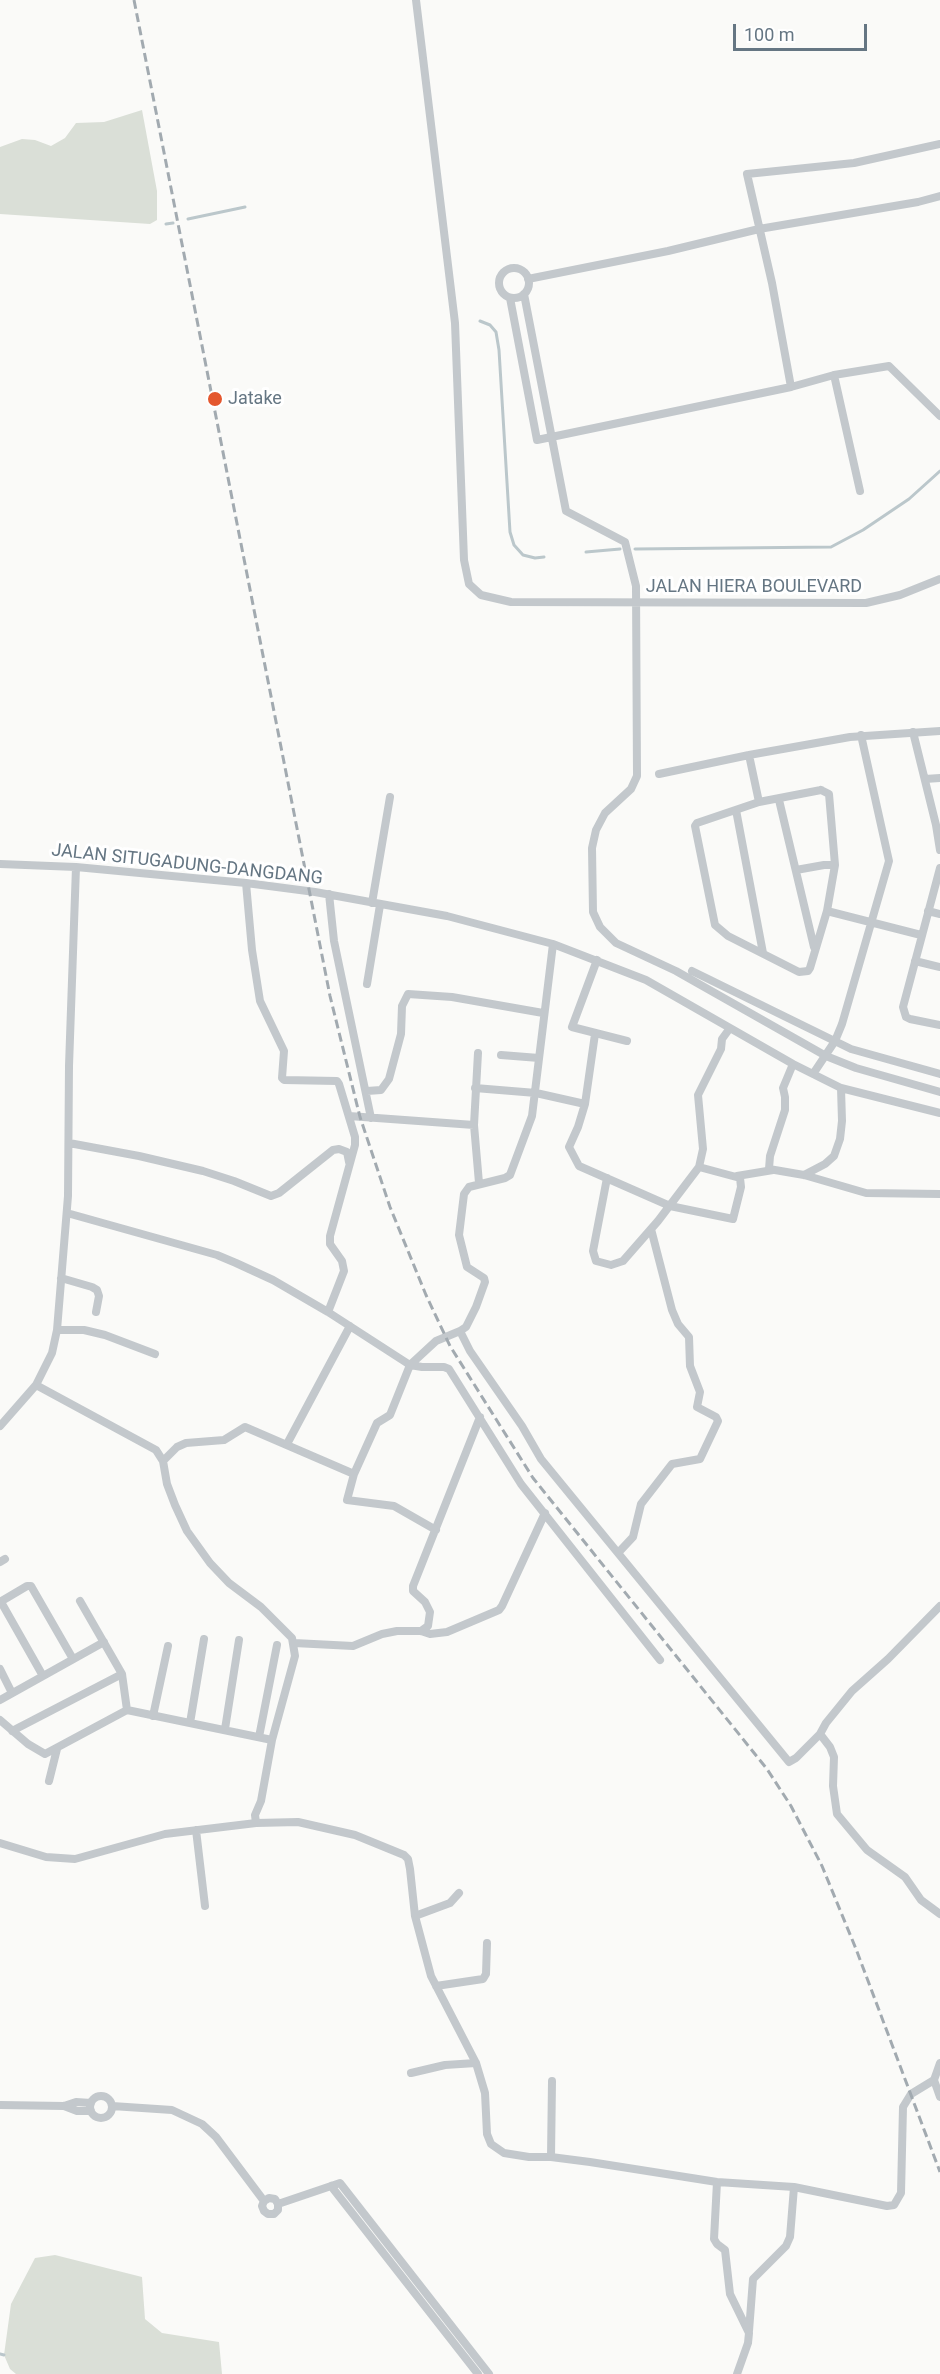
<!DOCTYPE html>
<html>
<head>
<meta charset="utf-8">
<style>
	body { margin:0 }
	#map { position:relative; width:940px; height:2374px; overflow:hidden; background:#fafaf8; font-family:Roboto,sans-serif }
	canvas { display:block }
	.scale { position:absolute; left:733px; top:24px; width:134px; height:27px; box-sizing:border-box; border:3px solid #657683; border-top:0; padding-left:8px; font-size:18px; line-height:21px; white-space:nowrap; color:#657683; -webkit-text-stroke:4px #fff; paint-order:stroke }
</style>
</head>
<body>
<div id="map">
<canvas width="940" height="2374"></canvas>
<div class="scale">100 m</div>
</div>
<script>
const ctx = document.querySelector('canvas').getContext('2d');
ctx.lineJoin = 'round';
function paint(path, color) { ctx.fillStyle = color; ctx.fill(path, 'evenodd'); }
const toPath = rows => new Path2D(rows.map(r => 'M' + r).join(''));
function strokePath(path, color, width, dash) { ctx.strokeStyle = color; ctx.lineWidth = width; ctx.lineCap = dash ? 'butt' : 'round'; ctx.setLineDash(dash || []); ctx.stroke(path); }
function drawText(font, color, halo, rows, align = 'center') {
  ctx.font = font + ' Roboto,sans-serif'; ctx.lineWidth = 6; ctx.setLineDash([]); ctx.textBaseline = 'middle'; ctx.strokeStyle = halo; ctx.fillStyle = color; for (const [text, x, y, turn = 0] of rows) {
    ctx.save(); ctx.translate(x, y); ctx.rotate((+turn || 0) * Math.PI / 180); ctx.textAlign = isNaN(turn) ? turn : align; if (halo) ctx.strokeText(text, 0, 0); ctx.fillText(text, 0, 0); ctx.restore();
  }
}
paint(toPath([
	[142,110,157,191,157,220,150,224,0,214,0,147,22,139,35,140,51,146,65,138,76,123,104,122],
	[55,2255,142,2277,145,2319,162,2333,219,2342,222,2374,16,2374,10,2369,4,2355,11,2304,35,2258]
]), '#dadfd7');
strokePath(toPath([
	[188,219,245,207],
	[166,224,173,223],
	[480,321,490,325,496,332,499,350,510,532,514,545,523,555,535,558,544,557],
	[635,549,831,547,863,530,909,499,940,471],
	[586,552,620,549],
	[0,2354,4,2355]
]), '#bbc7cb', 3);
strokePath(toPath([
	[416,0,455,323,464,560,469,584,481,595,511,602,866,603,900,595,940,579],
	'499 283a15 15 0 1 1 30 0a15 15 0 1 1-30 0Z',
	[528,279,668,251,759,229,918,202,940,196],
	[524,294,566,511,625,542,636,586,637,776,631,789,605,813,596,830,592,848,593,912,600,927,616,943,676,971,826,1056,856,1068,940,1092],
	[510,298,537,440,791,387,834,375,889,366,940,416],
	[834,375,860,491],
	[791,387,772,283,747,174,854,163,940,144],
	[913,732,936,825,940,850],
	[749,755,759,802],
	[659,774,749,755,850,737,940,731],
	[925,779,940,778],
	[821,790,829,794,835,865,827,911,810,968,808,971,799,972,728,936,715,925,695,826,697,823,759,802,821,790],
	[779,800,814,947],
	[736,810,763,953],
	[0,864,76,867,246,883,315,892,447,916,553,944,646,980,793,1064,841,1088,940,1113],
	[940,868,903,1007,906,1017,910,1019,940,1025],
	[796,870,824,865,835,865],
	[246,883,252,950,260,1001,284,1051,282,1078,284,1080,337,1081,339,1084,355,1137,355,1145,330,1236,330,1244,342,1261,344,1271,328,1312],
	[329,894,334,941,371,1118],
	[372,903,390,797],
	[827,911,921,935],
	[928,911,940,914],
	[553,944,532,1116,510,1175,505,1178,469,1187,464,1194,459,1235,467,1267,484,1278,485,1282,476,1307,466,1327,460,1331,470,1351,522,1426,541,1459,789,1762,796,1758,820,1734],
	[597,960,572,1027,627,1041],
	[915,961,940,967],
	[692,971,851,1049,940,1074],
	[367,984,380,905],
	[595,1034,585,1104,578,1127,569,1147,579,1166,670,1206,733,1219,741,1187,740,1178,699,1167],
	[501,1055,539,1058],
	[793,1064,783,1088,785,1097,785,1110,770,1156,769,1169,804,1175,866,1193,940,1194],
	[813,1074,835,1041,842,1024,889,861,861,735],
	[475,1088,536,1093,585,1104],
	[367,1091,381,1090,389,1079,401,1034,402,1006,408,994,452,997,543,1013],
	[349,1116,474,1125,478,1053],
	[474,1125,479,1183],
	[69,1143,139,1156,203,1171,234,1181,271,1196,279,1193,333,1150,339,1149,347,1152,349,1162],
	[804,1175,825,1164,834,1156,840,1139,842,1121,841,1088],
	[737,1176,773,1170],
	[607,1178,593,1251,596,1261,611,1265,623,1261,658,1221,699,1167,703,1149,698,1095,721,1049,722,1039,730,1028],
	[67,1213,217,1255,236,1263,273,1280,328,1312,410,1365,422,1367,444,1367,449,1369,521,1484,660,1660],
	[61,1278,92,1287,97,1290,99,1296,96,1312],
	[57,1330,84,1330,105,1335,155,1354],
	[36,1385,156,1450,163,1461,167,1484,175,1505,187,1531,210,1563,229,1583,261,1607,292,1638,295,1656,272,1740,261,1801,255,1815,256,1823],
	[0,1426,36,1385,52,1353,57,1330,68,1196,69,1066,76,867],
	[287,1444,350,1326],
	[163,1461,177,1447,186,1443,224,1440,245,1427,354,1474],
	[436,1530,394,1506,347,1500,354,1474,377,1423,390,1415,410,1365,436,1341,460,1331],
	[618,1553,633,1537,641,1504,672,1464,700,1459,718,1421,716,1417,697,1407,700,1392,690,1366,689,1337,678,1324,672,1310,651,1229],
	[0,1562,5,1559],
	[80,1601,122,1674,127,1710],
	[0,1602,27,1586,31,1586,73,1659],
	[1,1602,43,1676],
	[940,1606,888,1659,852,1691,826,1723,820,1734,830,1747,834,1757,833,1786,837,1814,867,1850,905,1877,921,1900,940,1914],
	[421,1631,428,1626,430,1612,425,1602,413,1591,413,1586,480,1417],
	[294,1643,353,1646,382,1634,397,1631,421,1631,430,1634,447,1632,499,1610,502,1606,545,1513],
	[0,1669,12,1693],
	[0,1700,104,1642],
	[153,1716,168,1646],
	[0,1720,28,1744,45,1754,127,1710,272,1740],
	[190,1723,204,1639],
	[225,1729,239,1640],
	[12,1731,122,1674],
	[259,1737,277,1645],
	[49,1781,57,1749],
	[196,1830,205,1906],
	[0,1843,46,1857,75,1859,165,1834,256,1823,298,1822,355,1835,404,1855,408,1859,410,1869,415,1916,431,1976,476,2063,485,2093,487,2134,491,2144,504,2153,529,2157,551,2157,590,2162,717,2182,794,2187,887,2206,894,2205,901,2193,903,2107,911,2094,934,2080,940,2063],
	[415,1916,450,1903,459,1893],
	[436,1986,483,1979,486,1974,487,1943],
	[411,2073,445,2065,476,2063],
	[934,2080,940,2097],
	'90 2107a11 11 0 1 1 22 0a11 11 0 1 1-22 0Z',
	[0,2105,64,2106,76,2102,91,2103],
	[64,2106,77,2111,91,2111],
	[112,2106,172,2110,202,2124,216,2137,264,2201,262,2206,264,2211,268,2214,274,2214,278,2210,278,2204,275,2199,269,2198,264,2201],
	[551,2157,552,2081],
	[717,2182,714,2239,717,2244,725,2250,730,2294,749,2333,748,2343,737,2374],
	[331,2186,478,2374],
	[278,2204,340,2183,489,2374],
	[749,2331,753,2279,786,2246,790,2237,794,2187]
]), '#c3c8cc', 8);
strokePath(toPath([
	[134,0,330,996,360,1117,390,1207,426,1295,450,1346,533,1478,767,1769,791,1806,822,1866,856,1949,940,2172]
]), '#a2aab0', 3, [9, 4.5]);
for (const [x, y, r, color] of [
	[215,399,8,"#e4572e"]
]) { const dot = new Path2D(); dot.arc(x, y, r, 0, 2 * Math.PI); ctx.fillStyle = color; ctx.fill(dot); strokePath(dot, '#fff', 2); }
drawText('18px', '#657683', '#fff', [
	["Jatake",228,399]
], 'left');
drawText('18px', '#657683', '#fff', [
	["JALAN HIERA BOULEVARD",754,587],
	["JALAN SITUGADUNG-DANGDANG",187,865,6]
]);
</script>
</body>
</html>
